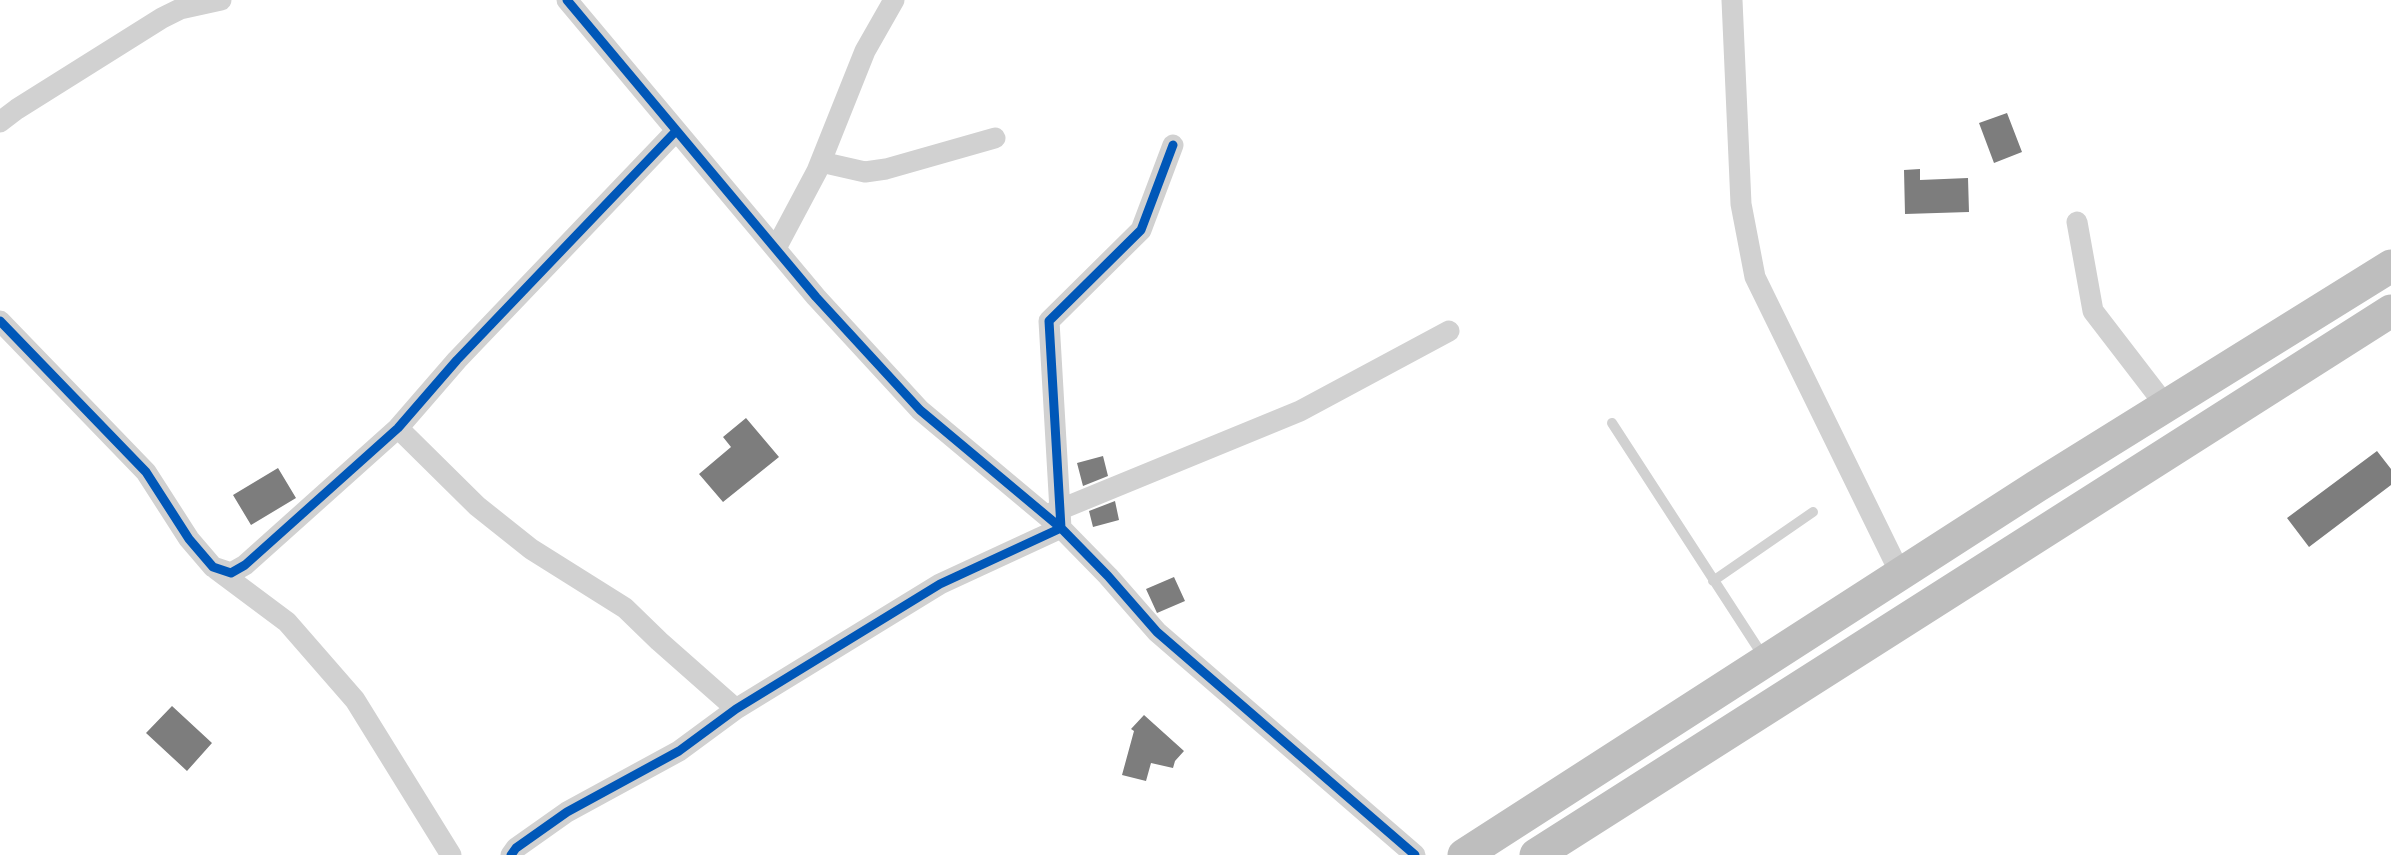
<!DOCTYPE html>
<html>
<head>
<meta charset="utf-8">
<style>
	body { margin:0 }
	canvas { display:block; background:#fff }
</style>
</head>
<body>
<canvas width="2391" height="855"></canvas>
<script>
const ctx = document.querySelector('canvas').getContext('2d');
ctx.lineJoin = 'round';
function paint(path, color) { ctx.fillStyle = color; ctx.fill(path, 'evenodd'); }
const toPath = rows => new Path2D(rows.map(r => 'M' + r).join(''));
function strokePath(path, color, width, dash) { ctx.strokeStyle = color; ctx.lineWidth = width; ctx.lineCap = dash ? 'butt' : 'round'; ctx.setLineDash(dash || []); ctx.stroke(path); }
paint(toPath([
	[2007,113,2022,152,1994,163,1979,123],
	[1920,169,1920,180,1968,178,1969,212,1905,214,1904,170],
	[746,418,779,457,723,502,699,474,731,447,723,437],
	[2377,451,2391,469,2391,485,2309,547,2287,518],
	[1103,456,1108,476,1083,486,1077,463],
	[278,468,296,498,251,525,233,495],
	[1115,501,1119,520,1093,527,1089,511],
	[1174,577,1185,601,1157,613,1146,589],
	[172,706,212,743,187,771,146,733],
	[1144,715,1184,751,1175,761,1173,768,1151,763,1146,781,1122,775,1134,731,1131,729]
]), '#7d7d7d');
strokePath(toPath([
	[1612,423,1765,659],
	[1713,581,1813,512]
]), '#d1d1d1', 10);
strokePath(toPath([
	[567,0,816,297,920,410,1061,528,1108,576,1157,632,1415,855],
	[1732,0,1741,204,1755,277,1900,573],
	[0,122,17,109,162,18,180,9,221,0],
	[821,162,865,172,886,169,995,138],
	[2077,222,2093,311,2166,406],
	[776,248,817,171,865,51,894,0],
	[0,321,146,472,189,539,213,567,231,573,245,565,398,428,457,360,676,131],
	[398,428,477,506,531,549,625,608,659,641,736,709],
	[1049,514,1300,411,1449,331],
	[216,569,287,622,355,700,451,855],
	[511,855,516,848,567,812,679,751,736,709,940,584,1061,528,1049,321,1141,230,1173,145]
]), '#d1d1d1', 21);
strokePath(toPath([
	[1464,855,2037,486,2391,266],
	[1536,855,2391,311]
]), '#bebebe', 33);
strokePath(toPath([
	[567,0,816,297,920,410,1061,528,1108,576,1157,632,1415,855],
	[0,321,146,472,189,539,213,567,231,573,245,565,398,428,457,360,676,131],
	[511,855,516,848,567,812,679,751,736,709,940,584,1061,528,1049,321,1141,230,1173,145]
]), '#0057b8', 9);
</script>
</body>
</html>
